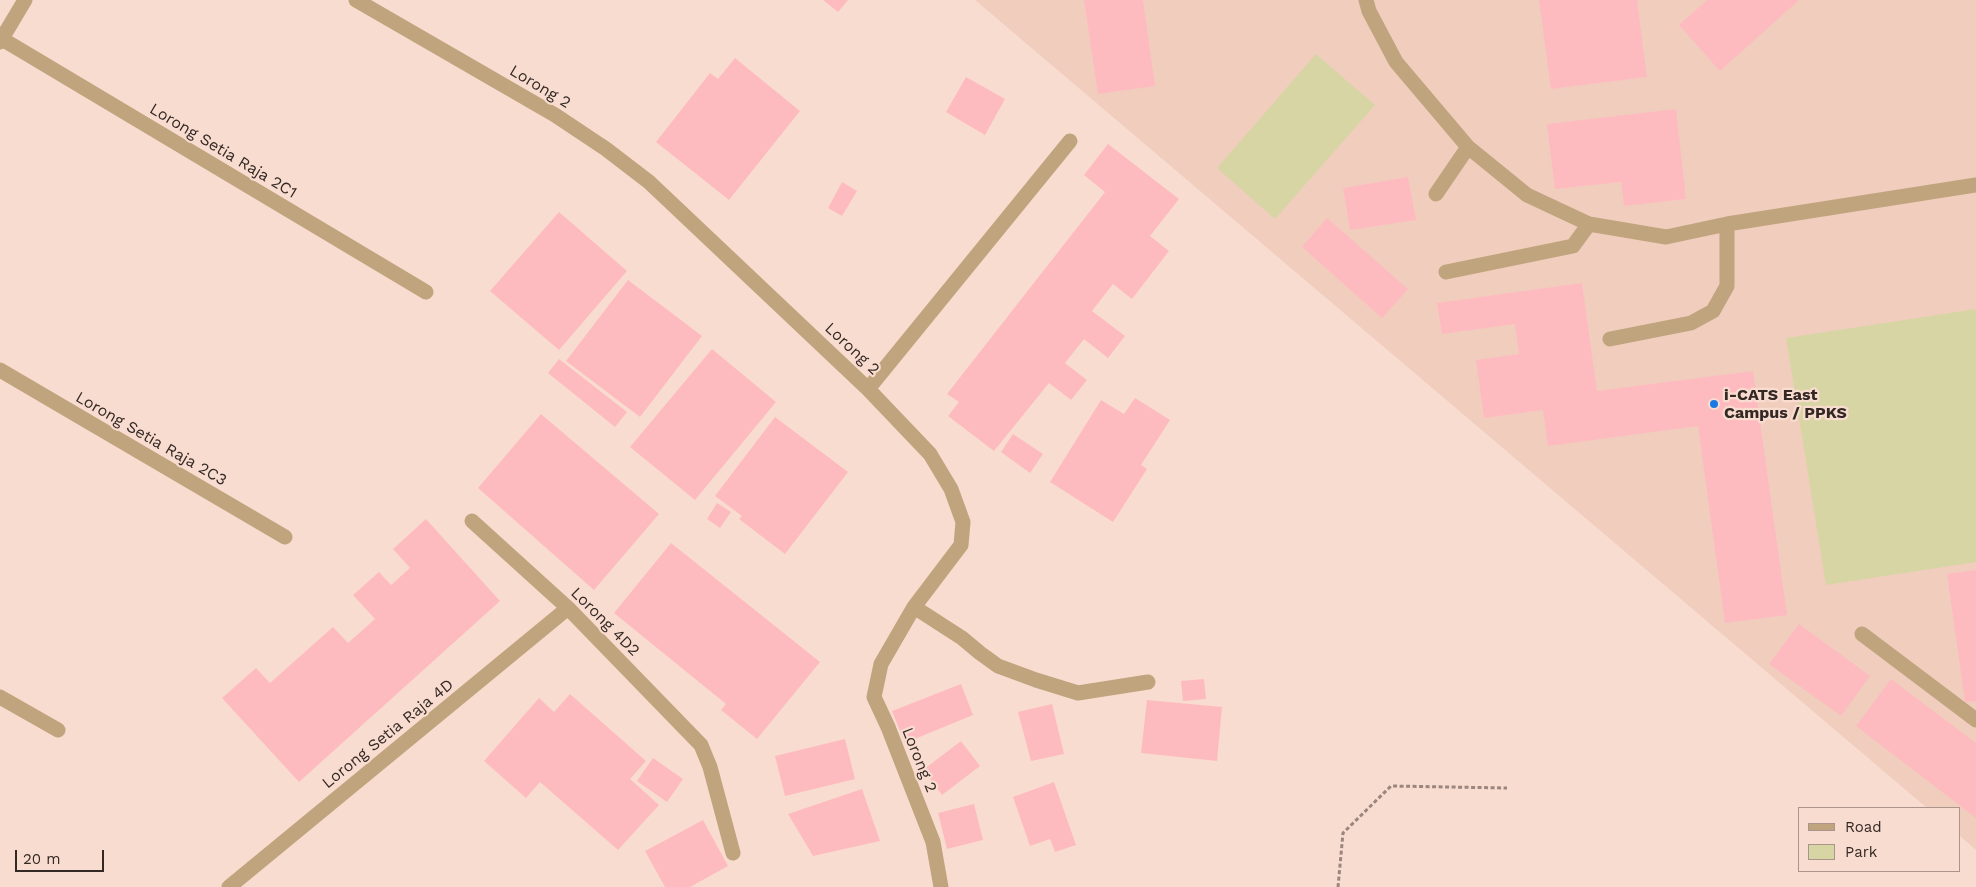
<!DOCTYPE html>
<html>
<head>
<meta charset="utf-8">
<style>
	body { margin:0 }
	#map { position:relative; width:1976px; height:887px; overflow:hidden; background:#f9dcd0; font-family:"Work Sans",sans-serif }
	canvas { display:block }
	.legend { position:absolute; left:1798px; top:807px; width:162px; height:65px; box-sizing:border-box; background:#f9dcd0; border:1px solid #aa948b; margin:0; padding:6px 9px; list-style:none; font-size:15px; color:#332823 }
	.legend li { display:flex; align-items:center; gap:10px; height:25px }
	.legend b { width:25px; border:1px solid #aa948b }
	.scale { position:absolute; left:15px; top:850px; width:89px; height:22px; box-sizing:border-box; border:2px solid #332823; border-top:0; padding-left:6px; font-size:15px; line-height:18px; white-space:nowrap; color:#332823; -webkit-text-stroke:4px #f9dcd0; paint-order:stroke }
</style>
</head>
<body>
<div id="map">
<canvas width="1976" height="887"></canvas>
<ul class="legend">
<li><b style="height:6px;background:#c0a47d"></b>Road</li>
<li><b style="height:14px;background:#d8d5a4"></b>Park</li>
</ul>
<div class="scale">20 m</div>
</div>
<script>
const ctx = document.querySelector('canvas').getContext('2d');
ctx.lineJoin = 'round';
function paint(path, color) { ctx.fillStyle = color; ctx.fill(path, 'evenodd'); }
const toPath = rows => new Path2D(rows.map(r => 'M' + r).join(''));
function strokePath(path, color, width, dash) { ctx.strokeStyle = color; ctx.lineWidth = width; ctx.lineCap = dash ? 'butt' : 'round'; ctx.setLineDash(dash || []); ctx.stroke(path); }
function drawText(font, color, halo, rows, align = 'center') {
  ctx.font = font + ' "Work Sans",sans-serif'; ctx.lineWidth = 4.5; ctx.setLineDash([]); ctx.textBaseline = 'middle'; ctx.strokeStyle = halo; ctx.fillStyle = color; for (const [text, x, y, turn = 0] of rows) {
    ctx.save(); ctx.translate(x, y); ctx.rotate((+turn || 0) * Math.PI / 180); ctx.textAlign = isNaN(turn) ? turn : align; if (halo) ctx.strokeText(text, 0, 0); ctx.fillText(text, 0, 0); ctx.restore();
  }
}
paint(toPath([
	[975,0,1976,0,1976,850,1960,836,1960,808,1927,808]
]), '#f1cdbe');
paint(toPath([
	[1316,54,1375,105,1275,219,1217,168],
	[1976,309,1976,562,1826,585,1786,338]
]), '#d8d5a4');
paint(toPath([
	[823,0,848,0,838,12],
	[1084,0,1143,0,1155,86,1098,94],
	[1539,0,1637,0,1647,77,1551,89],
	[1707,0,1799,0,1720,71,1679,25],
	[735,58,800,111,729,200,656,142,710,73,718,79],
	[966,77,1005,99,985,135,946,112],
	[1676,109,1686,199,1624,206,1621,182,1555,189,1547,124],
	[1108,144,1179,199,1150,236,1169,251,1132,299,1113,284,1092,311,1125,336,1108,358,1084,339,1065,363,1087,380,1071,400,1049,383,994,451,948,416,959,402,947,394,1105,192,1084,175],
	[1408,177,1416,220,1350,230,1343,188],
	[842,182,857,191,842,216,828,208],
	[559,212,627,271,559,350,490,291],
	[1327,218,1408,289,1382,318,1302,247],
	[628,280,702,336,640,417,566,361],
	[1582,283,1597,391,1753,371,1787,615,1725,623,1698,426,1548,446,1543,410,1484,418,1476,360,1519,354,1515,324,1442,334,1437,303],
	[712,349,776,402,695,500,630,447],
	[559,359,627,412,615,427,548,373],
	[1135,398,1170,420,1141,465,1147,469,1113,522,1050,482,1101,400,1124,414],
	[541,414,659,514,594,590,478,488],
	[775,417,848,472,785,554,739,519,742,516,715,496],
	[1013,434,1043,454,1030,473,1001,452],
	[717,503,731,512,720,528,707,519],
	[426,519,500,601,299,782,222,698,256,668,270,683,333,627,348,643,375,619,353,595,379,572,391,585,410,568,393,549],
	[671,543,820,662,757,739,721,710,726,704,614,613],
	[1976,570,1976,701,1965,702,1947,574],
	[1799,624,1870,676,1841,716,1769,664],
	[1204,679,1206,699,1183,701,1181,681],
	[1891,679,1976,743,1976,818,1856,726],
	[961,684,973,715,905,743,892,711],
	[570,694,646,761,630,779,659,805,618,850,540,782,526,798,484,761,539,698,554,712],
	[1147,700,1222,707,1217,761,1141,753],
	[1052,704,1064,754,1031,761,1018,712],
	[845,739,855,779,785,796,775,756],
	[961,741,980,766,942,795,923,770],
	[653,758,683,779,667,802,637,781],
	[1054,782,1076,845,1055,852,1050,839,1030,846,1013,797],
	[862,789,880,841,813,856,788,814],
	[974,804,983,840,947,849,938,813],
	[703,820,728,866,690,887,665,887,645,851]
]), '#febbbf');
strokePath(toPath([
	[1338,887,1343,833,1391,786,1507,788]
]), '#9b867e', 3, [4, 2.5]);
strokePath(toPath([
	[356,0,555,115,606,149,649,182,868,389,930,454,951,489,963,522,961,545,914,607,881,664,874,697,888,727,933,842,941,887],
	[1366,0,1369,11,1396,62,1468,147,1527,195,1589,224,1666,237,1727,224,1976,185],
	[2,39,426,292],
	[0,42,25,0],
	[1436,194,1468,147],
	[1446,272,1573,246,1589,224],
	[1610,339,1691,323,1713,311,1727,286,1727,224],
	[0,370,285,537],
	[868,389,1070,141],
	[472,521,568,608,701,745,710,767,733,853],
	[914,607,962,638,980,653,998,666,1036,680,1078,693,1148,682],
	[1862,634,1976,720],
	[0,697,58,730],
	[229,887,568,608]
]), '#c0a47d', 15);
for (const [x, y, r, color] of [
	[1714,404,5,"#1a7ae2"]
]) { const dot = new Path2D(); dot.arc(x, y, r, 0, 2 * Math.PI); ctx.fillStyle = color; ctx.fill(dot); strokePath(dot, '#f9dcd0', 2); }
drawText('16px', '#332823', '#f9dcd0', [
	["Lorong 2",540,87,31],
	["Lorong Setia Raja 2C1",223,151,31],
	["Lorong 2",852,349,43],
	["Lorong Setia Raja 2C3",151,439,30],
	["Lorong 4D2",605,622,45],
	["Lorong Setia Raja 4D",388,734,-39],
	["Lorong 2",919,760,68]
]);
drawText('bold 16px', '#332823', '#f9dcd0', [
	["i-CATS East",1724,395],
	["Campus / PPKS",1724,413]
], 'left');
</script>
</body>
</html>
